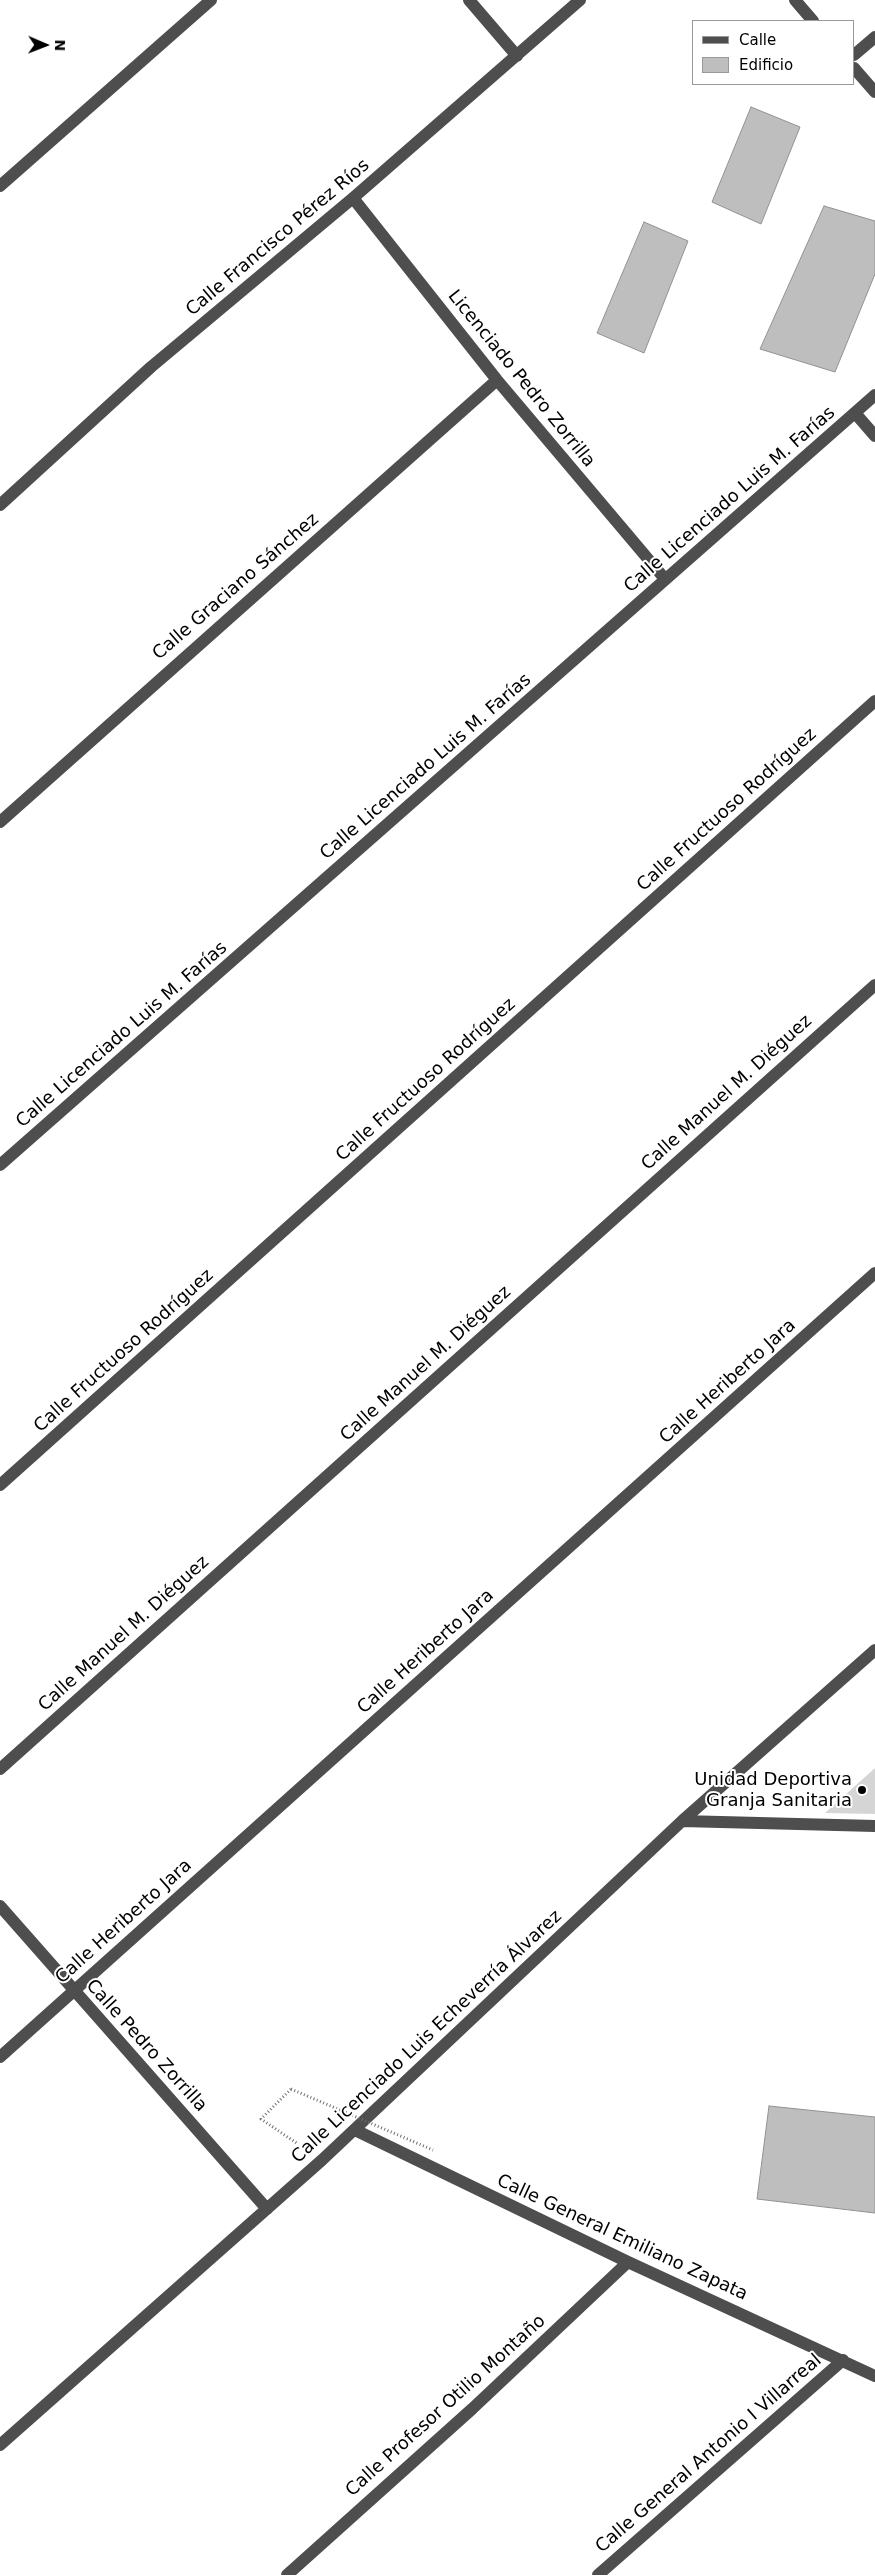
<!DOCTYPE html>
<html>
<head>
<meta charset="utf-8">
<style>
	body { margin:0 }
	#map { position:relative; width:875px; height:2575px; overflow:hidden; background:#fff; font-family:"DejaVu Sans",sans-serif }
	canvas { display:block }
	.legend { position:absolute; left:692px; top:20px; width:162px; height:65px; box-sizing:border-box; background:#fff; border:1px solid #999; margin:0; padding:6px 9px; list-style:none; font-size:15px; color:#000 }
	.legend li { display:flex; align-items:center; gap:10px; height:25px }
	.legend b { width:25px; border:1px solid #999 }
	.north { position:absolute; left:20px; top:20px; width:50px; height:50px; -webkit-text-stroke:4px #fff; paint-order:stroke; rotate:91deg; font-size:14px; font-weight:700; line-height:20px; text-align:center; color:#000 }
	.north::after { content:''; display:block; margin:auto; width:18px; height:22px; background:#000; clip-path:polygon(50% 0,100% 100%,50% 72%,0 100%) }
</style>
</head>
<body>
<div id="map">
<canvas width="875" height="2575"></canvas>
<ul class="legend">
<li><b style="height:6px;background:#4e4e4e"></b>Calle</li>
<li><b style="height:14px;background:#bebebe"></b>Edificio</li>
</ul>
<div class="north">N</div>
</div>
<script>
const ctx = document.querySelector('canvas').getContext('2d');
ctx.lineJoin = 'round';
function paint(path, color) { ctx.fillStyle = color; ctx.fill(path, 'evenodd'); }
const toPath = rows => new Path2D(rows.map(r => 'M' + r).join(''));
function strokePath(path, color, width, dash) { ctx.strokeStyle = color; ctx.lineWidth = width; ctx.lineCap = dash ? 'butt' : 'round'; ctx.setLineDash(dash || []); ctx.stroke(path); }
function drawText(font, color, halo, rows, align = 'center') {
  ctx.font = font + ' "DejaVu Sans",sans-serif'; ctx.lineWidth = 4; ctx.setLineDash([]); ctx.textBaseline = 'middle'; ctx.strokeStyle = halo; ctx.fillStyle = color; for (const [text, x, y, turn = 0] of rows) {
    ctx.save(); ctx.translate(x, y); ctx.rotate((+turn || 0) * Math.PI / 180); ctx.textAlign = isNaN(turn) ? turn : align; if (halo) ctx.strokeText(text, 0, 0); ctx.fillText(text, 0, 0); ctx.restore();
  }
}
paint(toPath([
	[875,1768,875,1814,825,1813]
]), '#d5d5d5');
const building = toPath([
	[751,107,800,127,761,224,712,202,751,107],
	[824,206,875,221,875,274,835,372,760,349,824,206],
	[644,222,688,241,644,353,597,333,644,222],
	[769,2106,875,2117,875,2213,757,2199,769,2106]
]);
paint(building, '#bebebe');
strokePath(building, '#929292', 1);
strokePath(toPath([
	[291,2089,261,2119,298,2144]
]), '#707070', 3, [1, 2.5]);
strokePath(toPath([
	[469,0,517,56],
	[795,0,813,21],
	[854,55,875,37],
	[854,68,875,92],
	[0,186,211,0],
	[353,198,497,380,665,579],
	[855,413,875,436],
	[0,505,151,367,353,198,580,0],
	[0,822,497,380],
	[0,1165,875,395],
	[0,1485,875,701],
	[0,1769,875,985],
	[682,1821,875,1826],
	[0,1906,267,2209],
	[0,2057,875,1273],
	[355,2130,628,2262,875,2376],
	[0,2445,322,2160,682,1821,875,1650],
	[287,2575,472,2409,628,2262],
	[598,2575,843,2360]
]), '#4e4e4e', 12);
strokePath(toPath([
	[291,2089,433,2150]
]), '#707070', 3, [1, 2.5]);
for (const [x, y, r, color] of [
	[862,1790,5,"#000"]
]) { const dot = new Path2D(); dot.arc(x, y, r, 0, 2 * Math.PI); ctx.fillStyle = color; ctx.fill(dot); strokePath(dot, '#fff', 2); }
drawText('18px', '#000', '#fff', [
	["Calle Francisco Pérez Ríos",278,238,-40],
	["Licenciado Pedro Zorrilla",521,379,51],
	["Calle Licenciado Luis M. Farías",730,500,-41],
	["Calle Graciano Sánchez",236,587,-41],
	["Calle Licenciado Luis M. Farías",426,767,-41],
	["Calle Fructuoso Rodríguez",727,810,-42],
	["Calle Licenciado Luis M. Farías",122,1035,-41],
	["Calle Fructuoso Rodríguez",426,1080,-42],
	["Calle Manuel M. Diéguez",727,1093,-42],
	["Calle Fructuoso Rodríguez",124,1351,-42],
	["Calle Manuel M. Diéguez",426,1364,-42],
	["Calle Heriberto Jara",728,1382,-42],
	["Calle Manuel M. Diéguez",124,1634,-42],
	["Calle Heriberto Jara",426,1652,-42],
	["Calle Heriberto Jara",124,1922,-42],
	["Calle Licenciado Luis Echeverría Álvarez",427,2037,-43],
	["Calle Pedro Zorrilla",146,2046,48],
	["Calle General Emiliano Zapata",622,2238,25],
	["Calle Profesor Otilio Montaño",446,2406,-42],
	["Calle General Antonio I Villarreal",709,2454,-41]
]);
drawText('18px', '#000', '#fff', [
	["Unidad Deportiva",852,1780],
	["Granja Sanitaria",852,1801]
], 'right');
</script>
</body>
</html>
